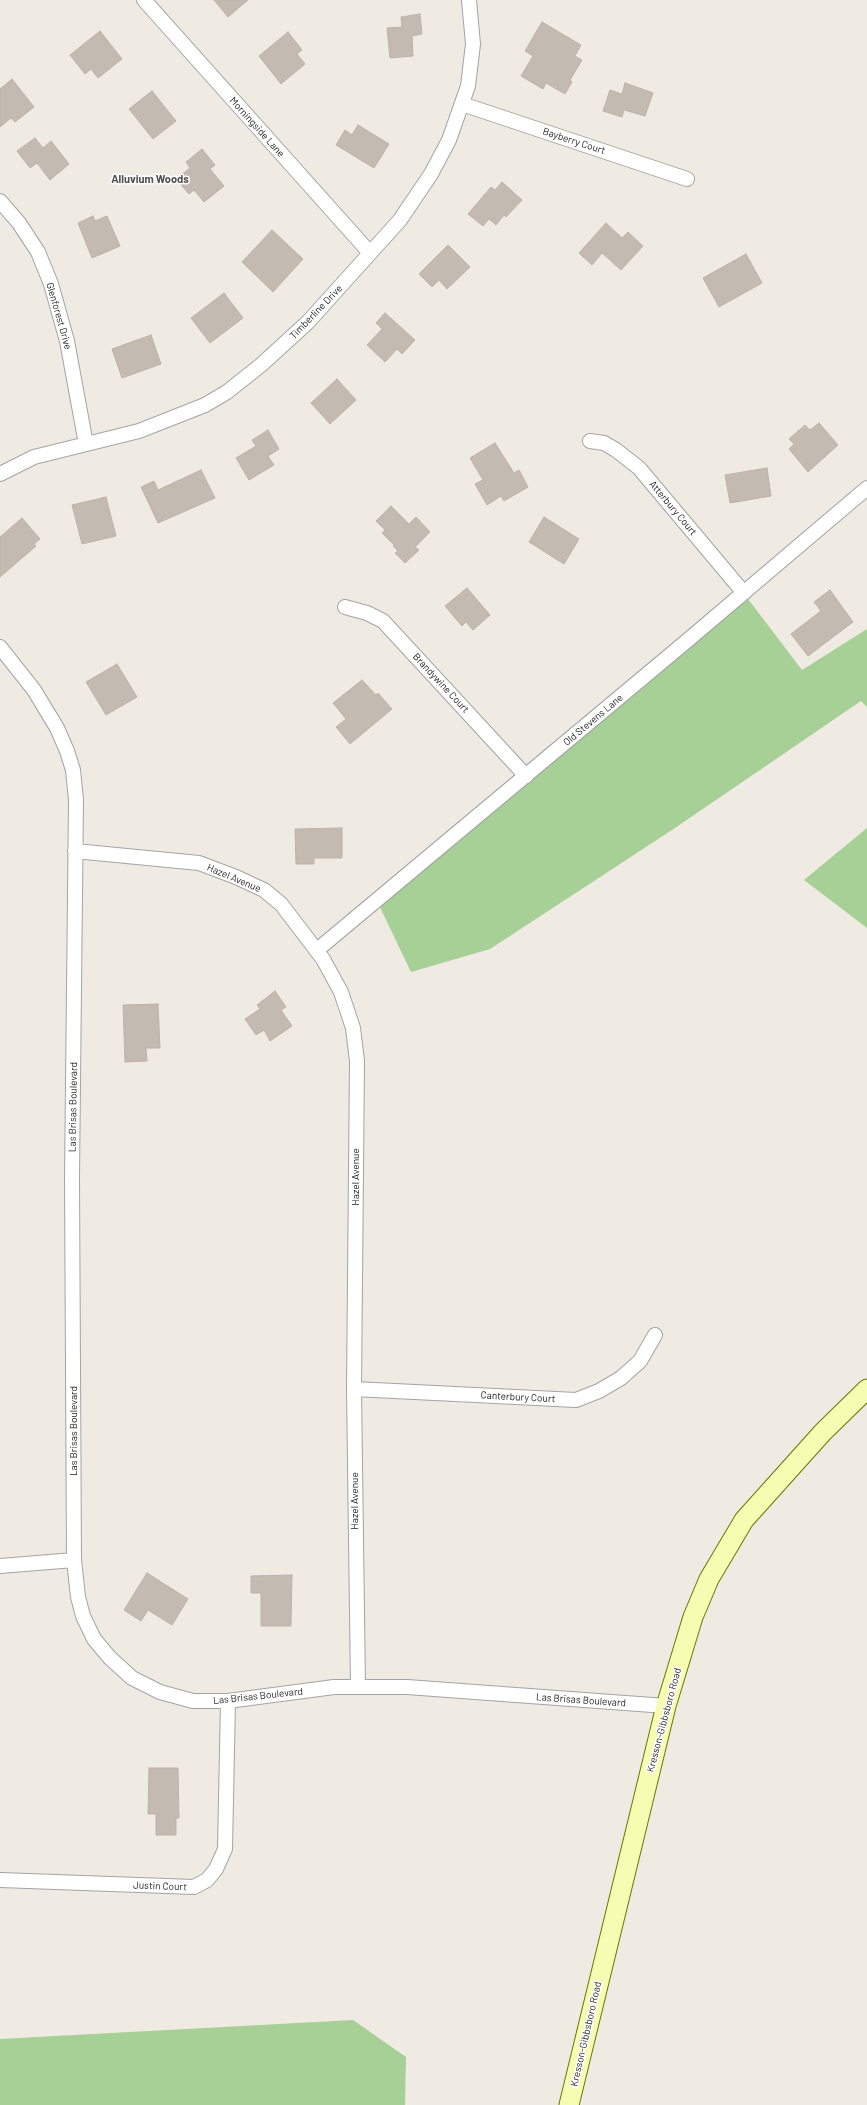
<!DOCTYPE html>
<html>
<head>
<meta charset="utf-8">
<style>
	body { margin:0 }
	canvas { display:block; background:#efebe2 }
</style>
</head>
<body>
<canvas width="867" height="2105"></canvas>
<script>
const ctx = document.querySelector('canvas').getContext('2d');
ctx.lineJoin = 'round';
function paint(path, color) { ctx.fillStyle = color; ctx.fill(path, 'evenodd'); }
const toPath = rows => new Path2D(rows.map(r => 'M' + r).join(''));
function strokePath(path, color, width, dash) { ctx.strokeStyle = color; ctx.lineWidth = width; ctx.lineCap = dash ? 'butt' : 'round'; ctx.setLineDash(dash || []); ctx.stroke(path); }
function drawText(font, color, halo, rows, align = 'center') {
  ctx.font = font + ' Barlow,sans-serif'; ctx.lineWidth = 3; ctx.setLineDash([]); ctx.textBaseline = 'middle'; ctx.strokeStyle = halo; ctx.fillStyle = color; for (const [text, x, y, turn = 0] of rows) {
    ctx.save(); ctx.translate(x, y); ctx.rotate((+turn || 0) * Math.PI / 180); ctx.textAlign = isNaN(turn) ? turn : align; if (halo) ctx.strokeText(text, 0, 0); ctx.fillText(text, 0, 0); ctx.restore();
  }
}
paint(toPath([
	[745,595,802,670,867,629,867,707,861,701,672,830,490,949,411,972,379,905],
	[867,828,867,928,804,880],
	[353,2020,406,2057,405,2105,0,2105,0,2039]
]), '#a6d095');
const building = toPath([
	[214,0,248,0,228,17,214,0],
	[420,14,422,34,412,36,413,56,390,58,387,28,402,27,401,17,420,14],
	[542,22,581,45,575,56,582,60,570,80,572,82,565,94,546,83,543,89,521,76,533,56,525,51,542,22],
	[100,31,122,59,98,78,91,69,85,74,70,55,100,31],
	[288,32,302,50,297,54,305,64,281,84,259,56,288,32],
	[12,79,34,107,15,122,11,118,0,127,0,89,12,79],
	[625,83,653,93,645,116,624,110,622,117,603,111,610,90,622,94,625,83],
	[152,91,176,121,153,139,129,109,152,91],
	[358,125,389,144,374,168,336,145,345,130,352,135,358,125],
	[35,138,43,148,51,141,69,164,50,180,37,163,30,168,17,151,35,138],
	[202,149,215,165,210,169,224,186,204,202,194,190,189,194,176,179,190,168,186,162,202,149],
	[502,182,522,200,506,217,504,215,496,225,489,219,483,226,468,214,491,187,495,190,502,182],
	[93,216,95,221,107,216,120,246,92,258,78,223,93,216],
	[606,223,622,238,628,232,643,246,621,270,602,253,592,265,579,253,606,223],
	[272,230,303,259,273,292,242,262,272,230],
	[448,245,470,267,447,289,439,280,432,287,419,274,448,245],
	[746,254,762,283,719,307,703,278,746,254],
	[224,293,243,318,210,343,191,318,224,293],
	[385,313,415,340,402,354,397,349,385,362,367,345,382,329,376,323,385,313],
	[151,335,161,364,122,378,112,349,151,335],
	[337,379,356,400,330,424,311,403,337,379],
	[819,423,838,445,808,472,789,449,794,444,789,439,805,425,810,430,819,423],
	[268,430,279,449,268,456,274,465,249,480,236,458,256,446,252,440,268,430],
	[495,443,514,473,519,470,528,487,504,501,501,496,487,505,475,484,483,480,470,458,495,443],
	[767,468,771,496,730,503,725,475,767,468],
	[201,470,215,498,158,523,141,487,154,481,158,490,201,470],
	[106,497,116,536,82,544,72,505,106,497],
	[391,506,409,524,416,517,430,532,415,547,419,550,405,563,395,553,398,551,393,546,394,545,382,533,385,530,376,521,391,506],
	[544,517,579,539,564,564,529,542,544,517],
	[22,518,40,539,34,544,36,546,0,577,0,537,22,518],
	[467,588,490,615,473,630,466,622,462,626,445,606,467,588],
	[830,590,853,622,808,656,791,634,821,611,814,602,830,590],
	[117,664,137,697,106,715,86,682,117,664],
	[362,680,376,695,378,693,392,709,350,744,336,727,346,719,333,703,362,680],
	[342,828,342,858,314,858,314,864,296,864,295,829,342,828],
	[275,991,286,1007,281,1010,292,1026,270,1041,264,1030,256,1035,245,1019,260,1009,257,1005,275,991],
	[158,1004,160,1048,146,1048,147,1061,125,1062,123,1005,158,1004],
	[147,1573,188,1599,172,1625,148,1610,141,1621,124,1610,147,1573],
	[292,1575,291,1626,261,1626,261,1593,251,1593,251,1576,292,1575],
	[149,1768,178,1768,179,1818,176,1818,176,1835,156,1835,156,1814,148,1814,149,1768]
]);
paint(building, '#c3bab2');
strokePath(building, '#c1b1a4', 1);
const street = toPath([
	[144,0,370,253],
	[462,104,687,179],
	[0,201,19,223,38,252,51,284,67,341,86,444],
	[590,441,604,443,616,450,639,468,744,593],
	[0,474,34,457,139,431,205,405,227,392,261,365,308,322,400,220,431,174,449,140,468,86,473,44,469,0],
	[345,607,367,613,383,621,526,776],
	[0,647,34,690,57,728,67,751,73,770,76,800,72,1178,74,1560,78,1597,83,1616,94,1639,110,1658,132,1678,160,1692,193,1701,228,1701,334,1687,407,1687,666,1706],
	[75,851,199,863,236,877,264,890,281,904,323,959,341,992,353,1028,357,1061,354,1389,358,1687],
	[317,950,682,645,867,488],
	[354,1389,576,1400,599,1391,621,1378,640,1361,655,1335],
	[0,1566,74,1560],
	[0,1880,194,1887,207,1880,216,1869,225,1849,228,1701]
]);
const secondary = toPath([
	[569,2105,666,1706,693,1617,709,1579,744,1520,823,1432,867,1389]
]);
strokePath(street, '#a4a4a4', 16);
strokePath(secondary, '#697701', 21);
strokePath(street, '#fff', 14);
strokePath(secondary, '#f7fcb3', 19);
drawText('10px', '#1d1d1d', '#fff', [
	["Morningside Lane",257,127,48],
	["Bayberry Court",574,141,18],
	["Timberline Drive",316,312,-46],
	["Glenforest Drive",59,316,74],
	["Atterbury Court",673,508,50],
	["Brandywine Court",441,683,47],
	["Old Stevens Lane",593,720,-40],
	["Hazel Avenue",234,878,23],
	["Las Brisas Boulevard",73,1107,-89],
	["Hazel Avenue",356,1177,-90],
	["Canterbury Court",518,1397,3],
	["Las Brisas Boulevard",74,1431,-90],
	["Hazel Avenue",355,1501,-90],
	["Las Brisas Boulevard",258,1696,-6],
	["Las Brisas Boulevard",581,1700,4],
	["Kresson-Gibbsboro Road",664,1720,-75],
	["Justin Court",160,1886,2],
	["Kresson-Gibbsboro Road",586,2034,-77]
]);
drawText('bold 11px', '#505050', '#fff', [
	["Alluvium Woods",150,179]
]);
</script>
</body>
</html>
